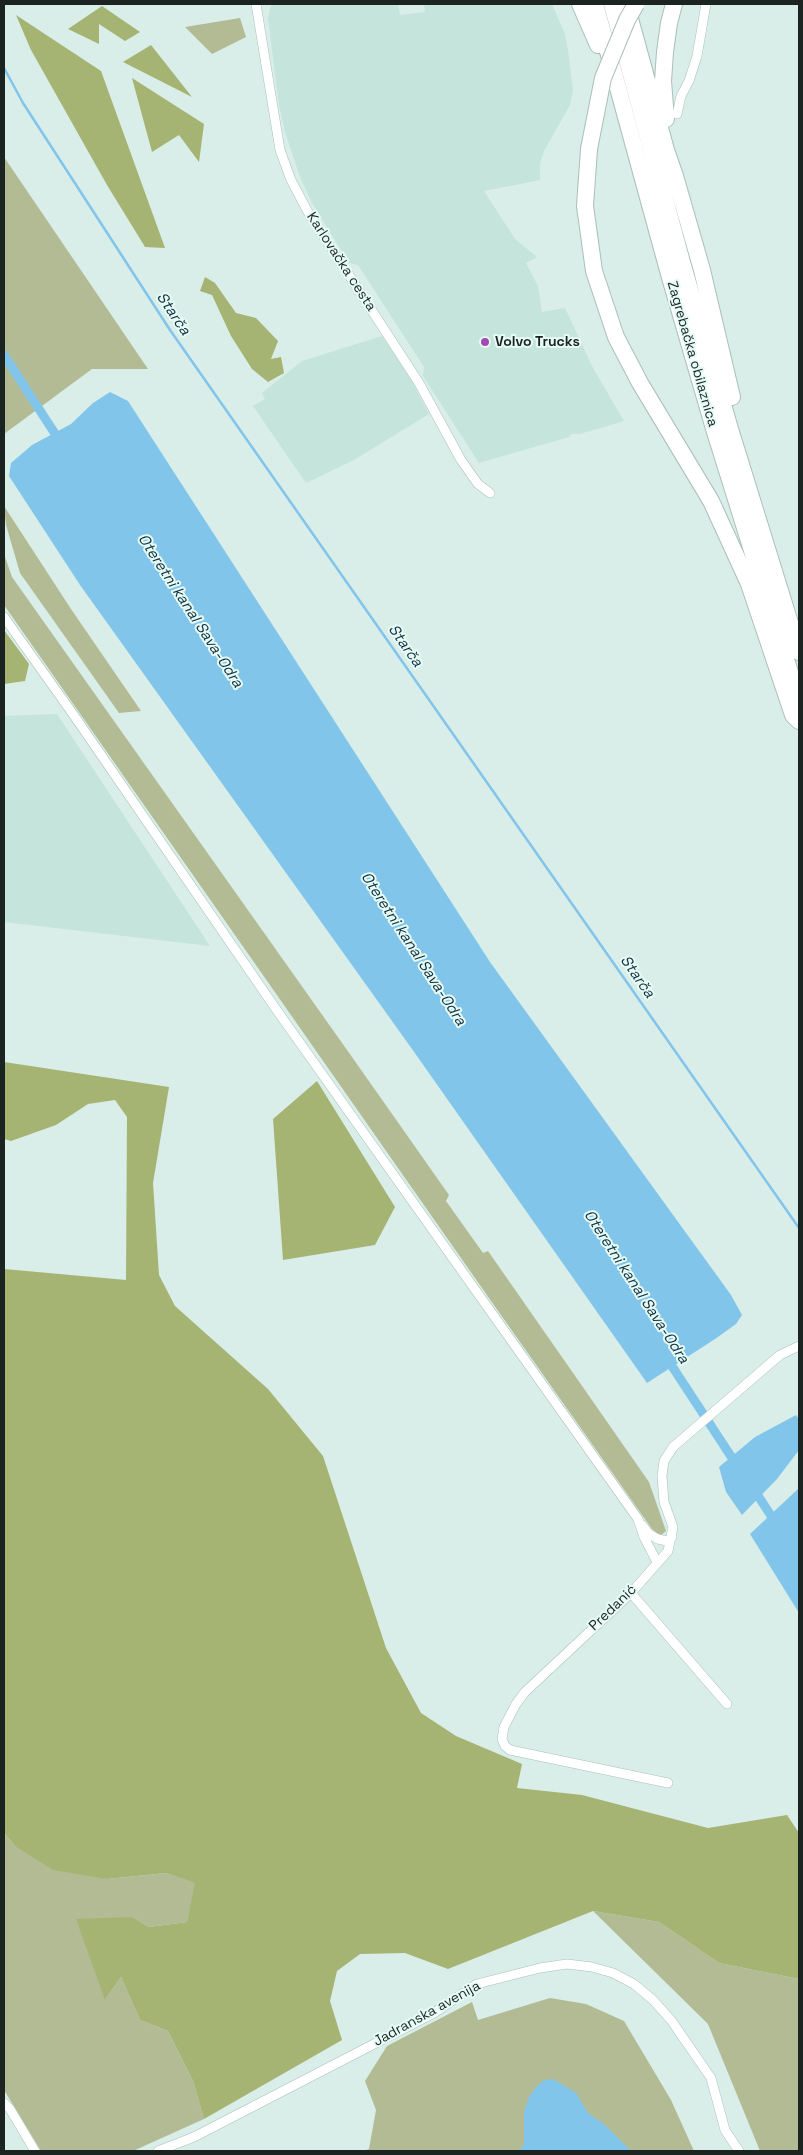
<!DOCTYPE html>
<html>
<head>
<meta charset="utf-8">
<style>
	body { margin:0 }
	#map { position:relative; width:803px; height:2155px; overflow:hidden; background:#d9eee8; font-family:"Space Grotesk",sans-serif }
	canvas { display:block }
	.frame { position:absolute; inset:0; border:5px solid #1c2422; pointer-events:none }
</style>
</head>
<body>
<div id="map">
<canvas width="803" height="2155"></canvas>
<div class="frame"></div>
</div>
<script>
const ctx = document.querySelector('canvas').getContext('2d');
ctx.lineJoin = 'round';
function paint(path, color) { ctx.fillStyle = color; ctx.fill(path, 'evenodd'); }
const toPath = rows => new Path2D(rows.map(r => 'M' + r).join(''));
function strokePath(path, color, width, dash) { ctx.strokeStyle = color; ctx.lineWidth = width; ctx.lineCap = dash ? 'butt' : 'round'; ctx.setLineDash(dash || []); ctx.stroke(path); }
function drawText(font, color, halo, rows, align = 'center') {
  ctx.font = font + ' "Space Grotesk",sans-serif'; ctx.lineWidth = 4; ctx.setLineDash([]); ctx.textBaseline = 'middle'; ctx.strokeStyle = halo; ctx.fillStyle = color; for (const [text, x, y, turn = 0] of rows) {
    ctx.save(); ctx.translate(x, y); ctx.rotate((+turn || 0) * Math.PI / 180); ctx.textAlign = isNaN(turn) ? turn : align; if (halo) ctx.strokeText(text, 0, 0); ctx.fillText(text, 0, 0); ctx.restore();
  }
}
paint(toPath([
	[273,4,398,4,400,15,425,12,424,4,552,4,565,34,568,50,573,90,570,105,544,151,540,164,540,180,484,191,515,239,537,257,526,263,538,286,542,312,565,308,593,368,624,421,580,434,571,434,569,437,479,463,423,376,424,367,358,265,349,263,312,203,300,177,285,132,279,105,268,19,270,8],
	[382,336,411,380,429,414,354,460,306,483,253,406,265,399,262,393,302,361],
	[57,714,210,946,4,922,4,716]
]), '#c5e4db');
paint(toPath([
	[240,18,246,37,212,54,185,27],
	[4,157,148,369,92,369,4,434],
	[4,506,71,609,141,711,119,713,20,573,6,525],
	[4,554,12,577,352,1057,449,1195,446,1201,483,1253,488,1251,649,1482,666,1531,660,1536,652,1529,496,1308,4,605],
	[4,1833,15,1846,107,1879,166,1873,196,1883,187,1922,149,1927,132,1917,105,2000,121,1977,140,2020,168,2031,193,2081,204,2119,133,2151,41,2151,4,2090],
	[593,1911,659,1922,719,1963,799,1979,799,2151,760,2151,708,2024],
	[550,1998,586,2004,624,2021,671,2100,694,2151,363,2151,369,2149,376,2110,365,2081,387,2046,472,2002,478,2020]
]), '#b2bb94');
paint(toPath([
	[102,6,140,32,125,41,99,24,99,44,68,29],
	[16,15,101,71,165,248,145,247,107,185,31,50],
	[151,45,192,97,123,62],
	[132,78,204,124,199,162,179,135,152,152],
	[205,277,215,283,236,313,256,318,278,341,271,359,281,357,284,373,268,382,252,369,231,336,212,295,200,291],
	[4,630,29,664,25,681,4,684],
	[4,1062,169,1087,153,1183,159,1275,175,1306,268,1389,323,1456,386,1648,421,1713,456,1736,522,1764,517,1788,582,1795,708,1828,787,1815,799,1833,799,1979,719,1963,659,1922,593,1911,448,1969,405,1953,360,1954,337,1971,330,2001,342,2040,204,2119,193,2081,168,2031,140,2020,121,1977,105,2000,76,1919,132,1917,149,1927,187,1922,195,1883,166,1873,107,1879,53,1870,15,1846,4,1833,4,1269,126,1280,127,1117,115,1100,88,1104,56,1125,11,1141,4,1139],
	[317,1081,395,1207,375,1245,283,1260,273,1119]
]), '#a5b373');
paint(toPath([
	[110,392,128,401,490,962,731,1295,742,1315,736,1324,715,1339,647,1383,412,1049,80,585,9,476,11,463,32,445,71,424,93,403],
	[796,1415,799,1419,799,1450,777,1479,742,1515,726,1492,719,1467,755,1437],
	[799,1488,799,1613,750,1534],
	[553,2079,576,2093,588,2113,604,2124,631,2151,519,2151,524,2144,524,2112,529,2097,536,2087,544,2080]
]), '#82c5eb');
strokePath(toPath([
	[4,68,23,103,170,330,799,1228]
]), '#82c5eb', 2.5);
strokePath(toPath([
	[4,355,61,443],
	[666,1357,738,1467],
	[753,1488,777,1525]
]), '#82c5eb', 9);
const minor = toPath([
	[256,4,280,150,291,180,308,212,419,383,461,460,478,484,490,493],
	[677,114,681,96,689,81,697,56,706,4],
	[4,617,75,717,278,1012,638,1519,644,1537,657,1562],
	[642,1525,649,1534,658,1539,667,1541,672,1537],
	[631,1593,727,1704],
	[668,1783,510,1750,505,1746,502,1739,504,1727,516,1704,525,1692,631,1593,668,1551,673,1527,664,1502,662,1476,664,1461,673,1447,780,1355,799,1346],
	[4,2103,10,2109,35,2151],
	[158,2151,194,2137,434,2013,477,1984,540,1968,567,1964,592,1967,613,1973,634,1984,653,2000,671,2020,711,2078,725,2130,739,2151]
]);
const motorway = toPath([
	[580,4,598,45],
	[595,4,669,274,715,432,799,701],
	[612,4,682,262,730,429,799,652],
	[626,4,666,150,675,176,702,270,732,397],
	[666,119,663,81,665,52,669,23,674,4],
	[589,149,585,206,594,271,616,337,640,383,711,501,749,584,793,715,799,721]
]);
strokePath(minor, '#abbfb9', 10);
strokePath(motorway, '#abbfb9', 18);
strokePath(minor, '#fff', 9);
strokePath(motorway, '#fff', 16);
const motorwayBridge = toPath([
	[589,149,603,78,627,20,636,4]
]);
strokePath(motorwayBridge, '#abbfb9', 18, []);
strokePath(motorwayBridge, '#fff', 16);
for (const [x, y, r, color] of [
	[485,342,5,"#a349b4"]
]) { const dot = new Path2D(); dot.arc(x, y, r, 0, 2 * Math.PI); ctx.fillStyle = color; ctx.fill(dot); strokePath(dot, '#e6fbf5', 2); }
drawText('14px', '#1c2422', '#e6fbf5', [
	["Karlovačka cesta",341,262,57],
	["Zagrebačka obilaznica",692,354,74],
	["Predanić",613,1608,-44],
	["Jadranska avenija",427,2014,-29]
]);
drawText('bold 14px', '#1c2422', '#e6fbf5', [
	["Volvo Trucks",495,342]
], 'left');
drawText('italic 15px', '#102f3f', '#e6fbf5', [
	["Starča",173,314,56],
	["Oteretni kanal Sava-Odra",190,611,57],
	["Starča",405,646,55],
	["Oteretni kanal Sava-Odra",413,949,57],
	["Starča",637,977,55],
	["Oteretni kanal Sava-Odra",636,1287,57]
]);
</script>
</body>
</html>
